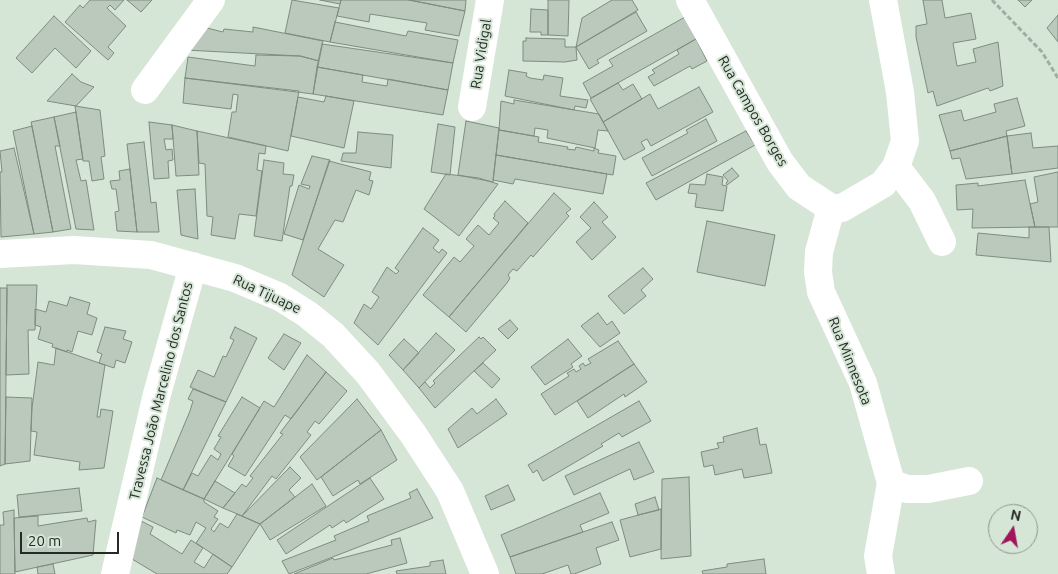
<!DOCTYPE html>
<html>
<head>
<meta charset="utf-8">
<style>
	body { margin:0 }
	#map { position:relative; width:1058px; height:574px; overflow:hidden; background:#d5e5d6; font-family:Ubuntu,sans-serif }
	canvas { display:block }
	.north { position:absolute; left:988px; top:504px; width:50px; height:50px; box-sizing:border-box; background:#d5e5d6; border:1px solid #8e9a8f; border-radius:50%; rotate:12deg; font-size:14px; font-weight:700; line-height:20px; text-align:center; color:#242a24 }
	.north::after { content:''; display:block; margin:auto; width:18px; height:22px; background:#a2155d; clip-path:polygon(50% 0,100% 100%,50% 72%,0 100%) }
	.scale { position:absolute; left:20px; top:532px; width:99px; height:22px; box-sizing:border-box; border:2px solid #242a24; border-top:0; padding-left:6px; font-size:15px; line-height:18px; white-space:nowrap; color:#242a24; -webkit-text-stroke:4px #d5e5d6; paint-order:stroke }
</style>
</head>
<body>
<div id="map">
<canvas width="1058" height="574"></canvas>
<div class="north">N</div>
<div class="scale">20 m</div>
</div>
<script>
const ctx = document.querySelector('canvas').getContext('2d');
ctx.lineJoin = 'round';
function paint(path, color) { ctx.fillStyle = color; ctx.fill(path, 'evenodd'); }
const toPath = rows => new Path2D(rows.map(r => 'M' + r).join(''));
function strokePath(path, color, width, dash) { ctx.strokeStyle = color; ctx.lineWidth = width; ctx.lineCap = dash ? 'butt' : 'round'; ctx.setLineDash(dash || []); ctx.stroke(path); }
function drawText(font, color, halo, rows, align = 'center') {
  ctx.font = font + ' Ubuntu,sans-serif'; ctx.lineWidth = 4; ctx.setLineDash([]); ctx.textBaseline = 'middle'; ctx.strokeStyle = halo; ctx.fillStyle = color; for (const [text, x, y, turn = 0] of rows) {
    ctx.save(); ctx.translate(x, y); ctx.rotate((+turn || 0) * Math.PI / 180); ctx.textAlign = isNaN(turn) ? turn : align; if (halo) ctx.strokeText(text, 0, 0); ctx.fillText(text, 0, 0); ctx.restore();
  }
}
const building = toPath([
	[90,0,124,0,115,10,110,5,107,8,126,26,108,47,114,53,108,60,65,22,80,5,83,8,90,0],
	[127,0,152,0,141,12,127,0],
	[292,0,339,8,330,42,285,33,292,0],
	[320,0,341,0,340,4,320,0],
	[341,0,409,0,465,11,459,36,425,30,427,23,370,14,369,22,337,16,341,0],
	[409,0,466,0,465,11,409,0],
	[548,0,569,0,568,36,548,35,548,0],
	[612,0,632,0,638,10,576,47,582,18,612,0],
	[923,0,942,0,945,18,971,13,976,39,953,43,957,66,976,62,973,49,998,42,1003,86,990,91,988,88,937,106,933,91,928,93,916,37,916,26,927,24,923,0],
	[1018,0,1032,0,1025,7,1018,0],
	[531,9,548,10,548,35,541,35,541,32,530,32,531,9],
	[636,12,647,31,597,60,599,63,589,69,576,47,636,12],
	[1058,15,1058,42,1047,28,1058,15],
	[54,16,91,51,76,68,55,48,32,73,16,58,54,16],
	[685,17,696,39,591,98,583,83,613,66,609,60,685,17],
	[335,22,406,36,408,31,458,40,453,63,330,42,335,22],
	[203,27,223,32,224,29,253,32,253,27,323,41,319,61,300,56,185,50,203,27],
	[526,38,565,39,565,47,576,47,577,60,565,62,523,61,523,41,526,41,526,38],
	[696,39,707,61,692,69,690,66,654,86,648,77,655,73,652,70,679,54,677,50,696,39],
	[322,44,453,63,448,90,317,67,322,44],
	[256,55,300,56,319,61,313,94,185,78,188,57,255,66,256,55],
	[317,67,363,75,362,82,387,86,388,79,448,90,443,115,313,94,317,67],
	[509,70,527,73,526,76,530,78,543,80,544,75,563,78,560,96,588,100,586,108,575,106,574,110,505,96,509,70],
	[72,74,81,82,94,87,76,106,47,101,72,74],
	[185,78,299,91,288,151,228,137,232,112,236,112,238,95,233,94,231,109,183,103,185,78],
	[618,83,623,90,633,84,642,99,603,122,590,99,618,83],
	[699,87,713,112,651,146,647,139,641,142,645,149,624,160,603,122,650,94,658,109,699,87],
	[326,96,354,101,344,148,291,136,298,97,324,102,326,96],
	[1017,98,1025,126,1006,131,1007,136,950,151,939,115,961,110,964,121,996,112,994,104,1017,98],
	[514,100,599,114,608,131,598,130,595,148,547,138,548,130,535,128,534,136,499,130,501,101,514,104,514,100],
	[75,106,100,110,105,156,101,157,104,179,92,181,89,161,83,161,75,106],
	[76,112,83,159,76,160,81,181,86,180,94,230,76,229,54,117,76,112],
	[54,117,60,146,55,146,71,229,53,232,31,122,54,117],
	[706,119,717,141,652,176,642,158,688,133,686,130,706,119],
	[466,121,499,128,493,182,458,175,466,121],
	[149,122,172,125,173,139,164,139,166,150,172,149,173,160,168,161,169,178,154,179,149,122],
	[438,124,455,127,450,175,431,172,438,124],
	[172,125,197,131,199,175,176,176,172,125],
	[32,126,53,232,34,234,13,131,32,126],
	[499,130,539,137,538,142,568,147,567,149,575,150,576,147,594,151,594,148,599,150,598,153,616,156,613,175,496,155,499,130],
	[197,131,266,146,265,154,259,153,257,170,262,171,256,216,239,214,235,239,211,235,213,217,207,216,205,164,199,163,197,131],
	[746,131,755,145,656,200,646,183,746,131],
	[358,132,393,135,391,168,341,161,343,153,356,153,358,132],
	[1031,133,1033,148,1058,146,1058,168,1012,174,1007,136,1031,133],
	[1007,136,1012,174,966,179,960,158,952,159,950,151,1007,136],
	[144,142,151,203,156,202,159,232,137,232,127,144,144,142],
	[14,148,34,234,1,237,0,172,2,172,0,151,14,148],
	[496,155,607,174,603,194,515,179,513,184,493,180,496,155],
	[312,156,330,160,303,240,284,234,299,185,309,189,310,186,301,184,312,156],
	[264,160,284,163,283,174,294,175,292,186,290,186,282,241,254,236,264,160],
	[329,161,371,172,369,180,373,181,369,195,356,190,343,222,335,220,318,249,344,265,324,297,292,275,329,161],
	[732,168,739,176,727,185,726,183,728,181,723,175,732,168],
	[130,169,137,232,117,231,115,212,119,211,116,189,112,189,110,181,120,180,119,171,130,169],
	[1058,172,1058,227,1035,227,1030,204,1038,202,1034,177,1058,172],
	[446,174,479,178,498,184,459,236,424,209,446,174],
	[707,174,723,177,722,185,727,186,723,211,695,207,697,194,688,193,690,184,705,185,707,174],
	[1025,180,1035,227,972,228,973,209,957,210,956,185,978,183,978,186,1025,180],
	[195,189,198,239,181,235,177,190,195,189],
	[554,193,571,209,566,213,569,216,533,257,531,255,517,271,513,269,508,275,510,278,507,283,466,332,449,317,554,193],
	[505,201,528,223,449,317,423,295,454,257,460,262,474,246,466,239,478,225,489,235,499,223,493,218,495,216,494,214,505,201],
	[594,202,608,217,602,222,616,237,592,260,576,242,591,228,580,217,594,202],
	[707,221,775,235,765,286,697,272,707,221],
	[1029,227,1049,227,1051,262,976,255,978,233,1029,238,1029,227],
	[423,228,439,240,433,248,439,253,442,249,447,253,378,345,354,323,364,304,371,309,379,297,372,292,387,267,396,274,399,271,395,268,423,228],
	[643,268,653,279,641,290,646,296,624,314,608,296,643,268],
	[7,285,37,285,35,330,28,330,29,374,6,375,7,285],
	[0,288,7,288,5,464,0,466,0,288],
	[70,297,90,303,87,314,97,318,92,335,78,331,72,352,67,350,67,352,52,347,53,344,38,339,41,327,35,325,35,309,46,312,49,301,67,306,70,297],
	[598,313,607,325,612,321,620,333,600,347,581,326,598,313],
	[510,320,518,329,508,339,498,329,510,320],
	[105,327,126,331,123,339,132,342,125,363,116,360,114,368,99,363,102,354,97,352,105,327],
	[235,327,257,338,226,402,190,387,198,370,214,377,223,356,226,357,234,340,230,338,235,327],
	[436,333,455,350,419,388,403,370,436,333],
	[284,334,301,343,284,370,268,358,284,334],
	[479,337,481,339,483,337,496,350,435,408,419,388,425,382,430,388,435,383,433,381,479,337],
	[404,339,419,353,403,370,389,355,404,339],
	[568,339,582,356,571,364,573,367,545,385,531,367,568,339],
	[618,341,634,364,555,415,541,394,569,376,567,373,574,369,576,372,581,369,579,366,583,363,585,366,591,363,588,359,618,341],
	[56,348,105,365,97,417,100,417,101,409,113,411,104,468,79,470,80,462,34,455,37,432,31,431,32,408,38,362,54,365,56,348],
	[307,355,326,372,291,419,285,415,245,476,228,466,234,456,232,454,264,401,274,407,307,355],
	[483,363,500,379,492,388,474,371,483,363],
	[634,364,647,382,625,397,624,394,588,418,577,401,634,364],
	[326,372,347,391,319,424,315,421,307,432,311,435,276,479,272,476,242,516,223,508,242,484,246,487,253,478,250,476,283,434,280,433,326,372],
	[193,389,226,402,183,490,161,480,190,411,193,401,188,399,193,389],
	[6,397,32,398,30,461,5,464,6,397],
	[242,397,260,408,215,481,204,499,183,490,192,473,198,476,211,455,218,460,221,454,214,449,221,437,218,436,242,397],
	[357,399,381,430,317,480,300,457,357,399],
	[496,399,507,414,458,448,448,429,472,408,477,414,496,399],
	[639,401,651,421,622,437,619,433,601,444,603,446,543,481,537,470,533,473,528,465,639,401],
	[757,428,760,445,766,444,772,473,744,478,742,469,715,475,713,465,704,467,701,452,719,448,717,443,724,442,723,437,757,428],
	[381,430,397,460,360,484,358,480,333,496,321,477,381,430],
	[639,442,654,472,634,480,630,469,574,495,565,476,639,442],
	[290,467,301,478,289,490,295,497,260,524,242,516,290,467],
	[689,477,691,556,661,559,662,479,689,477],
	[157,478,204,499,204,502,218,511,214,517,218,519,211,529,214,532,220,523,228,528,237,514,260,524,232,567,196,543,206,528,196,522,190,535,177,530,176,533,142,517,157,478],
	[370,478,384,499,346,523,344,520,332,528,330,525,286,554,277,540,370,478],
	[215,481,235,493,223,508,204,499,215,481],
	[312,484,326,506,270,540,260,524,312,484],
	[508,485,515,500,491,510,485,496,508,485],
	[79,488,82,511,19,517,17,495,79,488],
	[417,489,433,518,289,574,282,561,336,540,334,536,369,521,367,516,411,498,409,493,417,489],
	[600,493,609,513,580,525,583,532,510,557,501,535,600,493],
	[655,497,659,510,638,515,635,504,655,497],
	[661,509,661,549,630,557,620,520,661,509],
	[14,510,15,574,0,574,0,525,4,525,3,512,14,510],
	[38,516,38,526,87,518,88,522,96,520,93,555,15,572,14,518,38,516],
	[141,521,153,527,150,534,182,554,191,540,203,548,194,562,204,568,213,554,232,567,227,574,157,574,132,559,141,521],
	[612,522,619,540,596,548,601,564,574,574,571,574,568,565,542,574,516,574,510,557,612,522],
	[400,538,407,563,366,574,294,574,333,558,334,560,392,545,391,540,400,538],
	[764,559,766,574,703,574,702,571,727,567,727,564,764,559],
	[443,560,446,574,397,574,396,571,430,566,430,562,443,560],
	[53,564,55,574,38,574,37,567,53,564]
]);
paint(building, '#bac9bb');
strokePath(building, '#7d8c7e', 1);
strokePath(toPath([
	[992,0,1042,52,1058,78]
]), '#a0ada1', 3, [5, 2.5]);
strokePath(toPath([
	[690,0,780,162,799,187,831,208],
	[145,90,211,0],
	[472,107,490,0],
	[896,167,922,201,942,242],
	[831,208,819,252,818,272,821,292,863,383,891,483,878,556,881,574],
	[831,208,842,208,883,184,896,167,905,141,900,92,883,0],
	[0,254,74,250,151,255,235,278,280,297,307,314,333,335,368,373,413,434,450,491,485,574],
	[891,483,907,489,928,489,969,481],
	[115,574,157,394,193,266]
]), '#fff', 28);
drawText('14px', '#242a24', '#d5e5d6', [
	["Rua Vidigal",481,54,-81],
	["Rua Campos Borges",753,111,60],
	["Rua Tijuape",267,294,25],
	["Rua Minnesota",850,361,68],
	["Travessa João Marcelino dos Santos",161,391,-76]
]);
</script>
</body>
</html>
